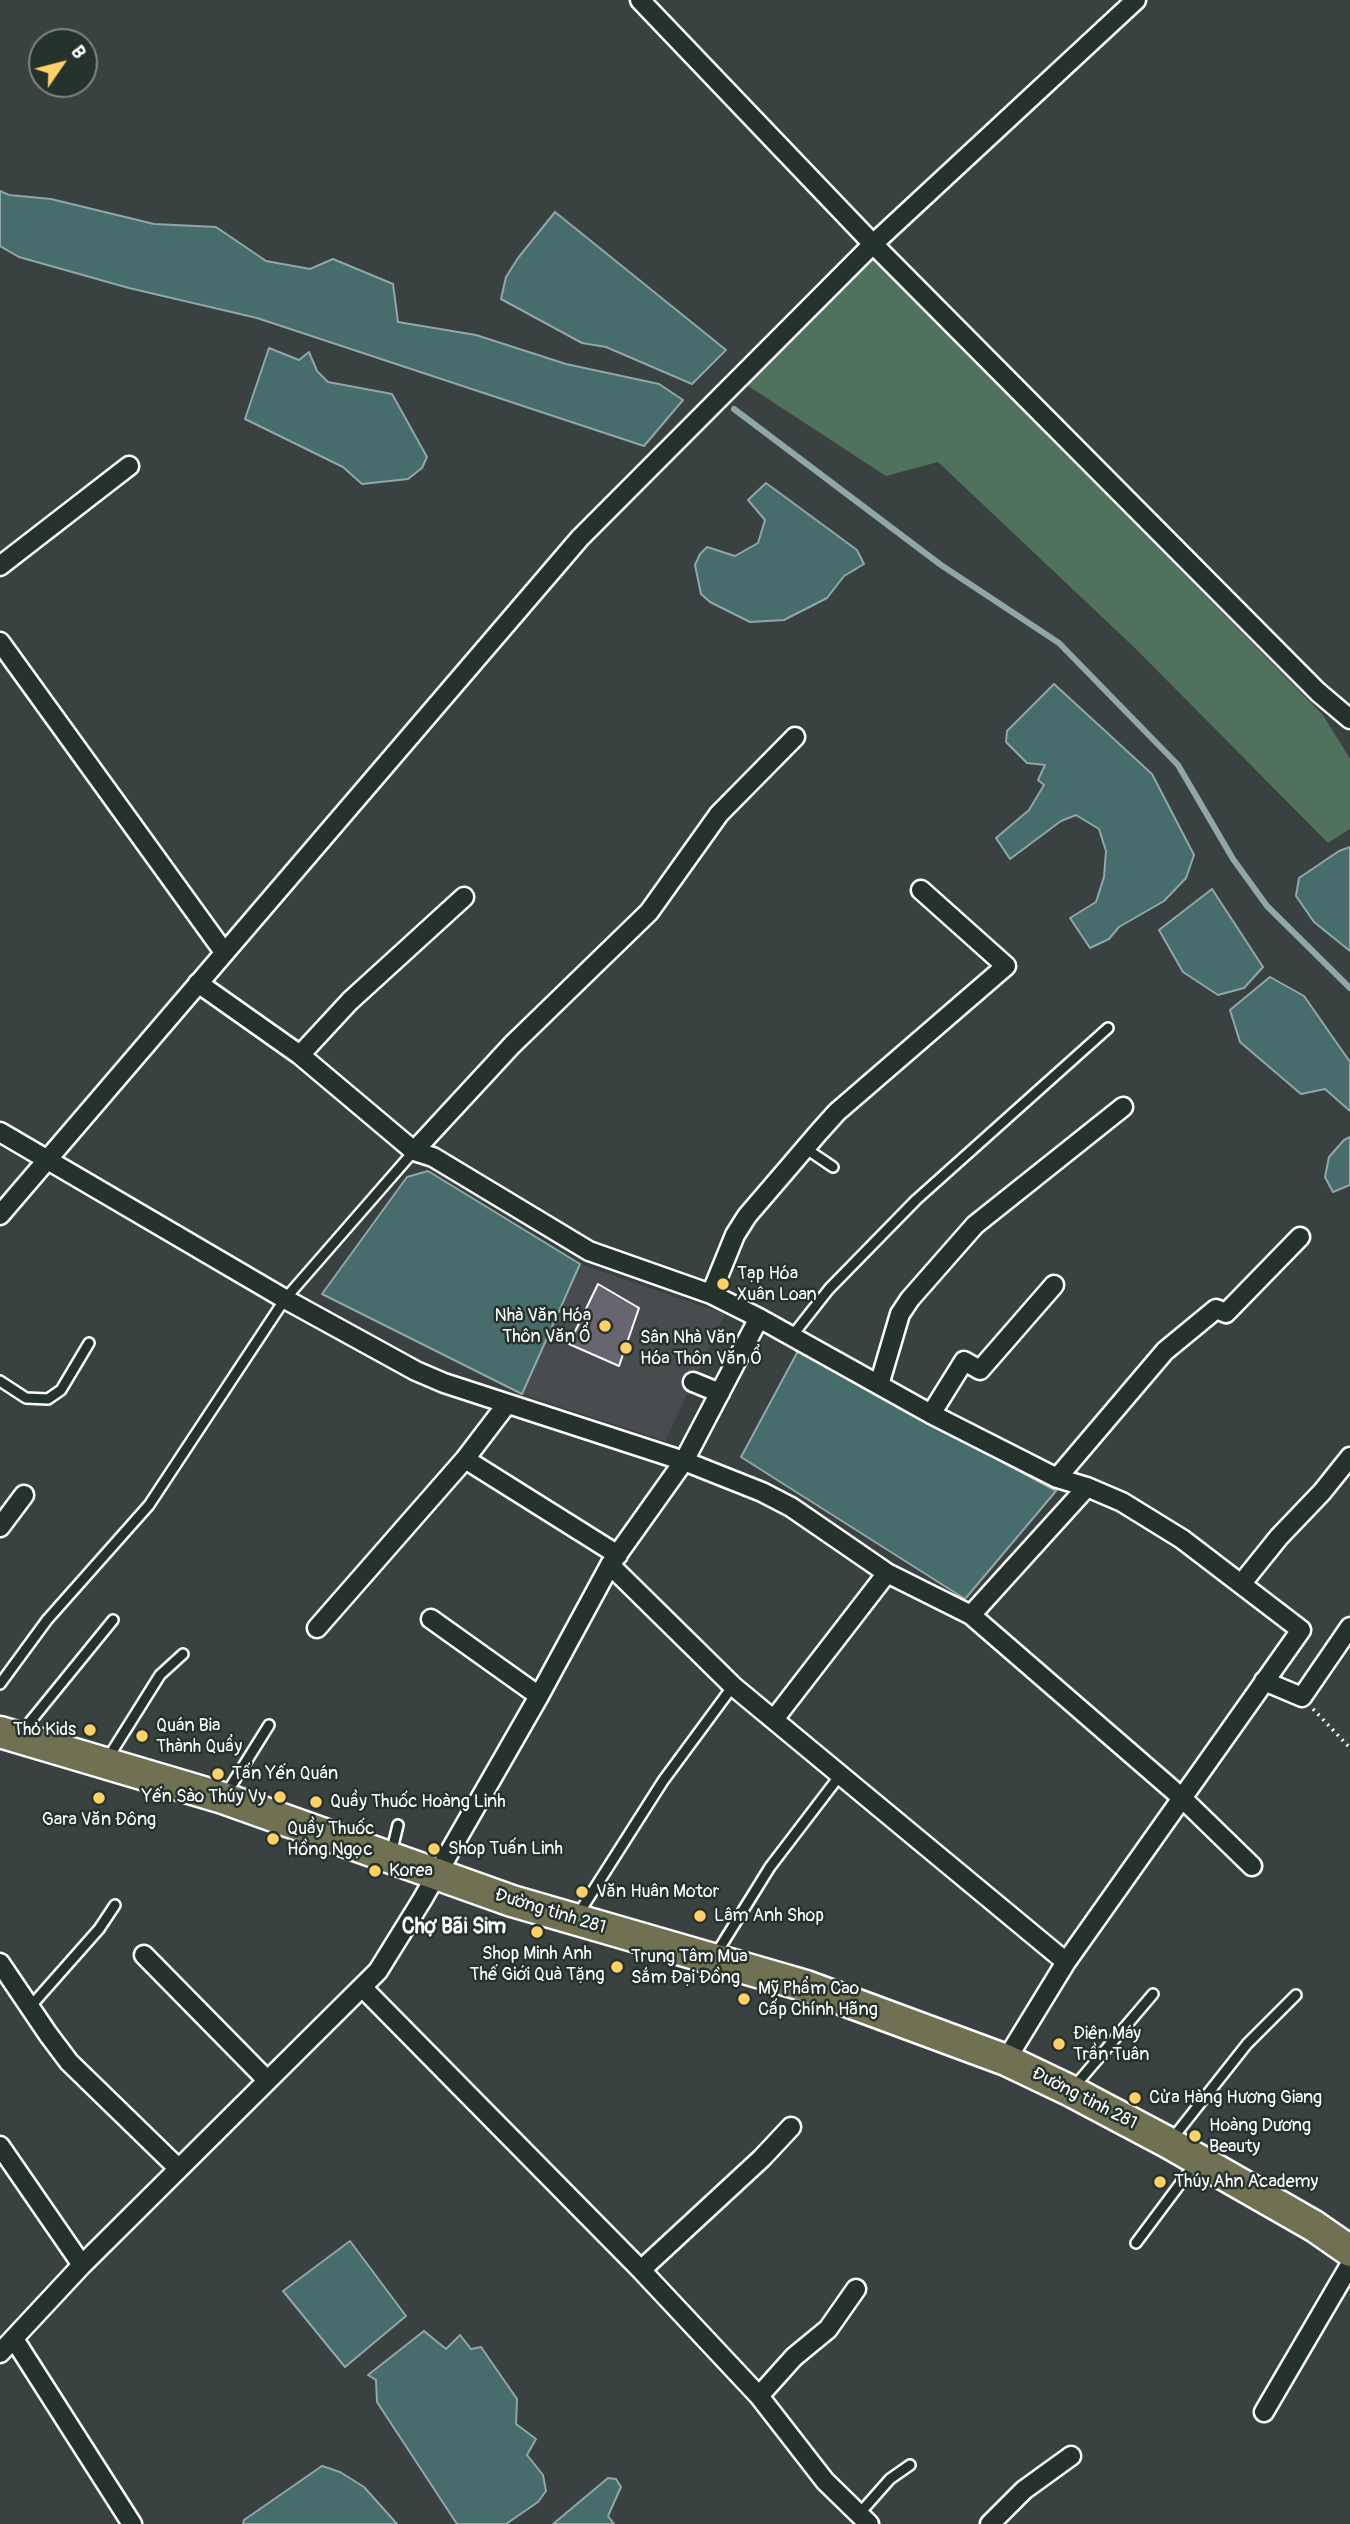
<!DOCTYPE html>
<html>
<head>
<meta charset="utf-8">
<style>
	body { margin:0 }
	#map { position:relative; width:1350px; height:2524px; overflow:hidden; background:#3a4241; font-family:Pangolin,sans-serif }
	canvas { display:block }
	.north { position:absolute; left:28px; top:28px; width:70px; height:70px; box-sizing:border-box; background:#26332d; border:2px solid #7d8581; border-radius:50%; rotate:55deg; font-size:19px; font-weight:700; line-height:28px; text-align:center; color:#fff }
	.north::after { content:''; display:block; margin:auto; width:24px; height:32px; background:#ffd166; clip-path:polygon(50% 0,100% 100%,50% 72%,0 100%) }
</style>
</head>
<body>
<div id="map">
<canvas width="1350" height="2524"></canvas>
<div class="north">B</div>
</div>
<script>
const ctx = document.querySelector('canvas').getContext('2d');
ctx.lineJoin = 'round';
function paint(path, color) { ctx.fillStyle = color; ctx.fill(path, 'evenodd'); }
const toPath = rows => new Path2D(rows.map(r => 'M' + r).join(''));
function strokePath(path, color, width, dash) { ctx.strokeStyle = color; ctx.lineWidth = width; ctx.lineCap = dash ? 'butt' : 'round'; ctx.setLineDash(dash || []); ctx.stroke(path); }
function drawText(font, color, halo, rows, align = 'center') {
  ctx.font = font + ' Pangolin,sans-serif'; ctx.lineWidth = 5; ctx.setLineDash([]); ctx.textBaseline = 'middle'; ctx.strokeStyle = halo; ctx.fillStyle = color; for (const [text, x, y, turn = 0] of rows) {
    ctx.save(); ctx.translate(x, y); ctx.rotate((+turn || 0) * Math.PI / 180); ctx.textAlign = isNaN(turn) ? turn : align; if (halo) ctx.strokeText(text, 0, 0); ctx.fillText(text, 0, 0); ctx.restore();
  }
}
paint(toPath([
	[580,1264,725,1314,665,1441,522,1394]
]), '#484c4f');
paint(toPath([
	[865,251,1323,715,1350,759,1350,829,1328,843,1137,650,938,462,886,476,736,378]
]), '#50725d');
const water = toPath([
	[0,191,9,195,51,199,154,224,216,227,266,261,310,269,333,259,393,284,398,322,476,335,566,364,659,384,683,400,644,446,257,318,129,288,19,257,0,246,0,191],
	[555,212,726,350,692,384,606,347,582,343,501,299,506,277,518,258,555,212],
	[269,348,299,360,309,352,317,371,328,382,392,394,427,457,422,468,408,479,362,484,343,467,245,419,269,348],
	[766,483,857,550,864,564,844,576,827,598,784,620,750,622,710,602,701,594,695,565,700,554,707,547,735,556,758,543,765,520,748,500,766,483],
	[1054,684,1152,774,1194,855,1186,878,1164,901,1119,927,1109,939,1090,948,1070,918,1096,902,1104,877,1106,851,1099,829,1076,815,1061,821,1010,859,996,838,1029,810,1044,785,1038,780,1045,765,1027,763,1006,742,1007,731,1054,684],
	[1350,847,1350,951,1314,922,1296,896,1299,878,1339,851,1350,847],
	[1212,889,1263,967,1244,988,1218,995,1183,972,1159,930,1212,889],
	[1270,977,1304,996,1350,1062,1350,1111,1325,1089,1301,1094,1240,1042,1230,1010,1270,977],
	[1350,1137,1350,1185,1333,1192,1325,1177,1329,1157,1344,1140,1350,1137],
	[428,1171,580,1264,522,1394,322,1294,407,1177,428,1171],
	[798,1351,1056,1491,965,1599,741,1457,798,1351],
	[350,2241,406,2316,345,2367,283,2291,350,2241],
	[424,2331,446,2349,460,2335,471,2349,481,2347,517,2399,516,2424,536,2439,527,2455,543,2475,546,2491,538,2502,506,2524,457,2524,377,2402,376,2380,368,2375,424,2331],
	[322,2466,340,2472,364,2487,397,2524,243,2524,244,2520,322,2466],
	[608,2478,616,2479,621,2487,608,2516,614,2524,553,2524,608,2478]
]);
paint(water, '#476c6c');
strokePath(water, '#91a7a7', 2);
strokePath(toPath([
	[734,409,941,565,1059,643,1178,765,1233,859,1267,906,1350,988]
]), '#91a7a7', 6);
const building = toPath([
	[598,1284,639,1308,619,1366,569,1344,598,1284]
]);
paint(building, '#686571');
strokePath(building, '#fff', 2);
const service = toPath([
	[805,1148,833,1167],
	[792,1336,829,1289,916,1200,1108,1028],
	[0,1381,26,1398,48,1399,61,1390,89,1343],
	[0,1684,47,1620,149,1505,285,1299,414,1151],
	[21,1733,113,1620],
	[108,1758,160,1675,183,1654],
	[226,1794,269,1725],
	[391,1854,398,1825],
	[577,1916,663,1781,733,1686],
	[716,1954,770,1867,841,1774],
	[30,2007,99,1929,115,1905],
	[1074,2087,1153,1994],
	[1172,2139,1247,2044,1296,1995],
	[1136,2243,1195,2164],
	[859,2514,890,2479,910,2465]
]);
const minor = toPath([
	[640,0,873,244,1318,692,1350,719],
	[0,566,129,466],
	[0,642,224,952],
	[198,983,300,1055,414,1151,433,1157,589,1251,711,1294,759,1318,931,1414,1057,1478,1087,1487,1122,1502,1182,1539,1301,1630,1066,1962,1006,2060],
	[300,1055,350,1001,464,897],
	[0,1132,285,1299,416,1371,444,1383,684,1461,762,1492,791,1507,887,1573,971,1615,1181,1797,1252,1866],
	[414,1151,512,1045,649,912,719,814,795,737],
	[0,1215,580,538,873,244,1136,0],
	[711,1294,735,1235,747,1216,819,1132,837,1112,1006,966,921,890],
	[693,1382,720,1393],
	[879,1385,900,1314,910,1299,975,1225,1123,1107],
	[931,1414,964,1361,980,1370,1054,1285],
	[465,1459,618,1555],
	[1057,1478,1165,1351,1216,1309,1226,1313,1300,1237],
	[0,1527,24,1495],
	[610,1565,733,1686,1066,1962],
	[1242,1583,1279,1537,1322,1492,1350,1457],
	[971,1615,1087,1487],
	[431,1619,539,1696],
	[317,1628,465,1459,507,1404],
	[1264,1681,1302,1697,1350,1627],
	[775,1718,887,1573],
	[144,1955,267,2080],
	[0,1963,48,2034,69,2062,178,2168],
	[362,1987,641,2270,759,2396,825,2481,869,2524],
	[0,2146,82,2265],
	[641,2270,762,2158,791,2127],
	[14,2339,132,2524],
	[0,2353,82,2265,378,1971,422,1900,539,1696,610,1565,684,1461,759,1318],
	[759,2396,794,2357,828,2329,856,2289],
	[1264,2412,1350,2265],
	[990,2524,1024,2490,1071,2456]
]);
const primary = toPath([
	[0,1732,223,1798,512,1901,806,1986,1006,2060,1071,2091,1169,2143,1314,2226,1350,2251]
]);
strokePath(service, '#fff', 14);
strokePath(minor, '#fff', 23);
strokePath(primary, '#fff', 35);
strokePath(toPath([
	[1313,1709,1350,1748]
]), '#fff', 3.5, [2, 5]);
strokePath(service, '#26332d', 9);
strokePath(minor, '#26332d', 18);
strokePath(primary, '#707052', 30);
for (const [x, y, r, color] of [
	[723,1284,7,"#ffd166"],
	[605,1326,7,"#ffd166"],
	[626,1348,7,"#ffd166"],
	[90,1730,7,"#ffd166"],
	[142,1736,7,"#ffd166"],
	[218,1774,7,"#ffd166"],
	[280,1797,7,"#ffd166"],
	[99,1798,7,"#ffd166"],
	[316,1802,7,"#ffd166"],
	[273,1839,7,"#ffd166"],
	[434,1849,7,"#ffd166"],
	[375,1871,7,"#ffd166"],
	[582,1892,7,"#ffd166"],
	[700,1916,7,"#ffd166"],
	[537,1932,7,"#ffd166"],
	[617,1967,7,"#ffd166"],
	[744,1999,7,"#ffd166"],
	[1059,2044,7,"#ffd166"],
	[1135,2098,7,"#ffd166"],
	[1195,2136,7,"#ffd166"],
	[1160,2182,7,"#ffd166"]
]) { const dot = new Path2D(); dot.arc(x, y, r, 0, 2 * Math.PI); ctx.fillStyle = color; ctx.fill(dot); strokePath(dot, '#26332d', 2.5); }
drawText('18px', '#fff', '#26332d', [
	["Tạp Hóa",737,1274],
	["Xuân Loan",737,1295],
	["Nhà Văn Hóa",591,1316,"right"],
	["Thôn Văn Ổ",591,1337,"right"],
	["Sân Nhà Văn",640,1338],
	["Hóa Thôn Văn Ổ",640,1359],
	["Quán Bia",156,1726],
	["Thành Quẩy",156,1747],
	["Thỏ Kids",76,1730,"right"],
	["Tấn Yến Quán",232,1774],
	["Yến Sào Thúy Vy",266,1797,"right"],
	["Quầy Thuốc Hoàng Linh",330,1802],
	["Gara Văn Đông",99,1820,"center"],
	["Quầy Thuốc",287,1829],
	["Hồng Ngọc",287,1850],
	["Shop Tuấn Linh",448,1849],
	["Korea",389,1871],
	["Văn Huân Motor",596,1892],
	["Lâm Anh Shop",714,1916],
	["Shop Minh Anh",537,1954,"center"],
	["Thế Giới Quà Tặng",537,1975,"center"],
	["Trung Tâm Mua",631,1957],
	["Sắm Đại Đồng",631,1978],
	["Mỹ Phẩm Cao",758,1989],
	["Cấp Chính Hãng",758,2010],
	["Điện Máy",1073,2034],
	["Trần Tuân",1073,2055],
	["Cửa Hàng Hương Giang",1149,2098],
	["Hoàng Dương",1209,2126],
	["Beauty",1209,2147],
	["Thúy Ahn Academy",1174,2182]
], 'left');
drawText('18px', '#fff', '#26332d', [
	["Đường tỉnh 281",550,1912,17],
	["Đường tỉnh 281",1084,2099,27]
]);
drawText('bold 21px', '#fff', '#26332d', [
	["Chợ Bãi Sim",454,1928]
]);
</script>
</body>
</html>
